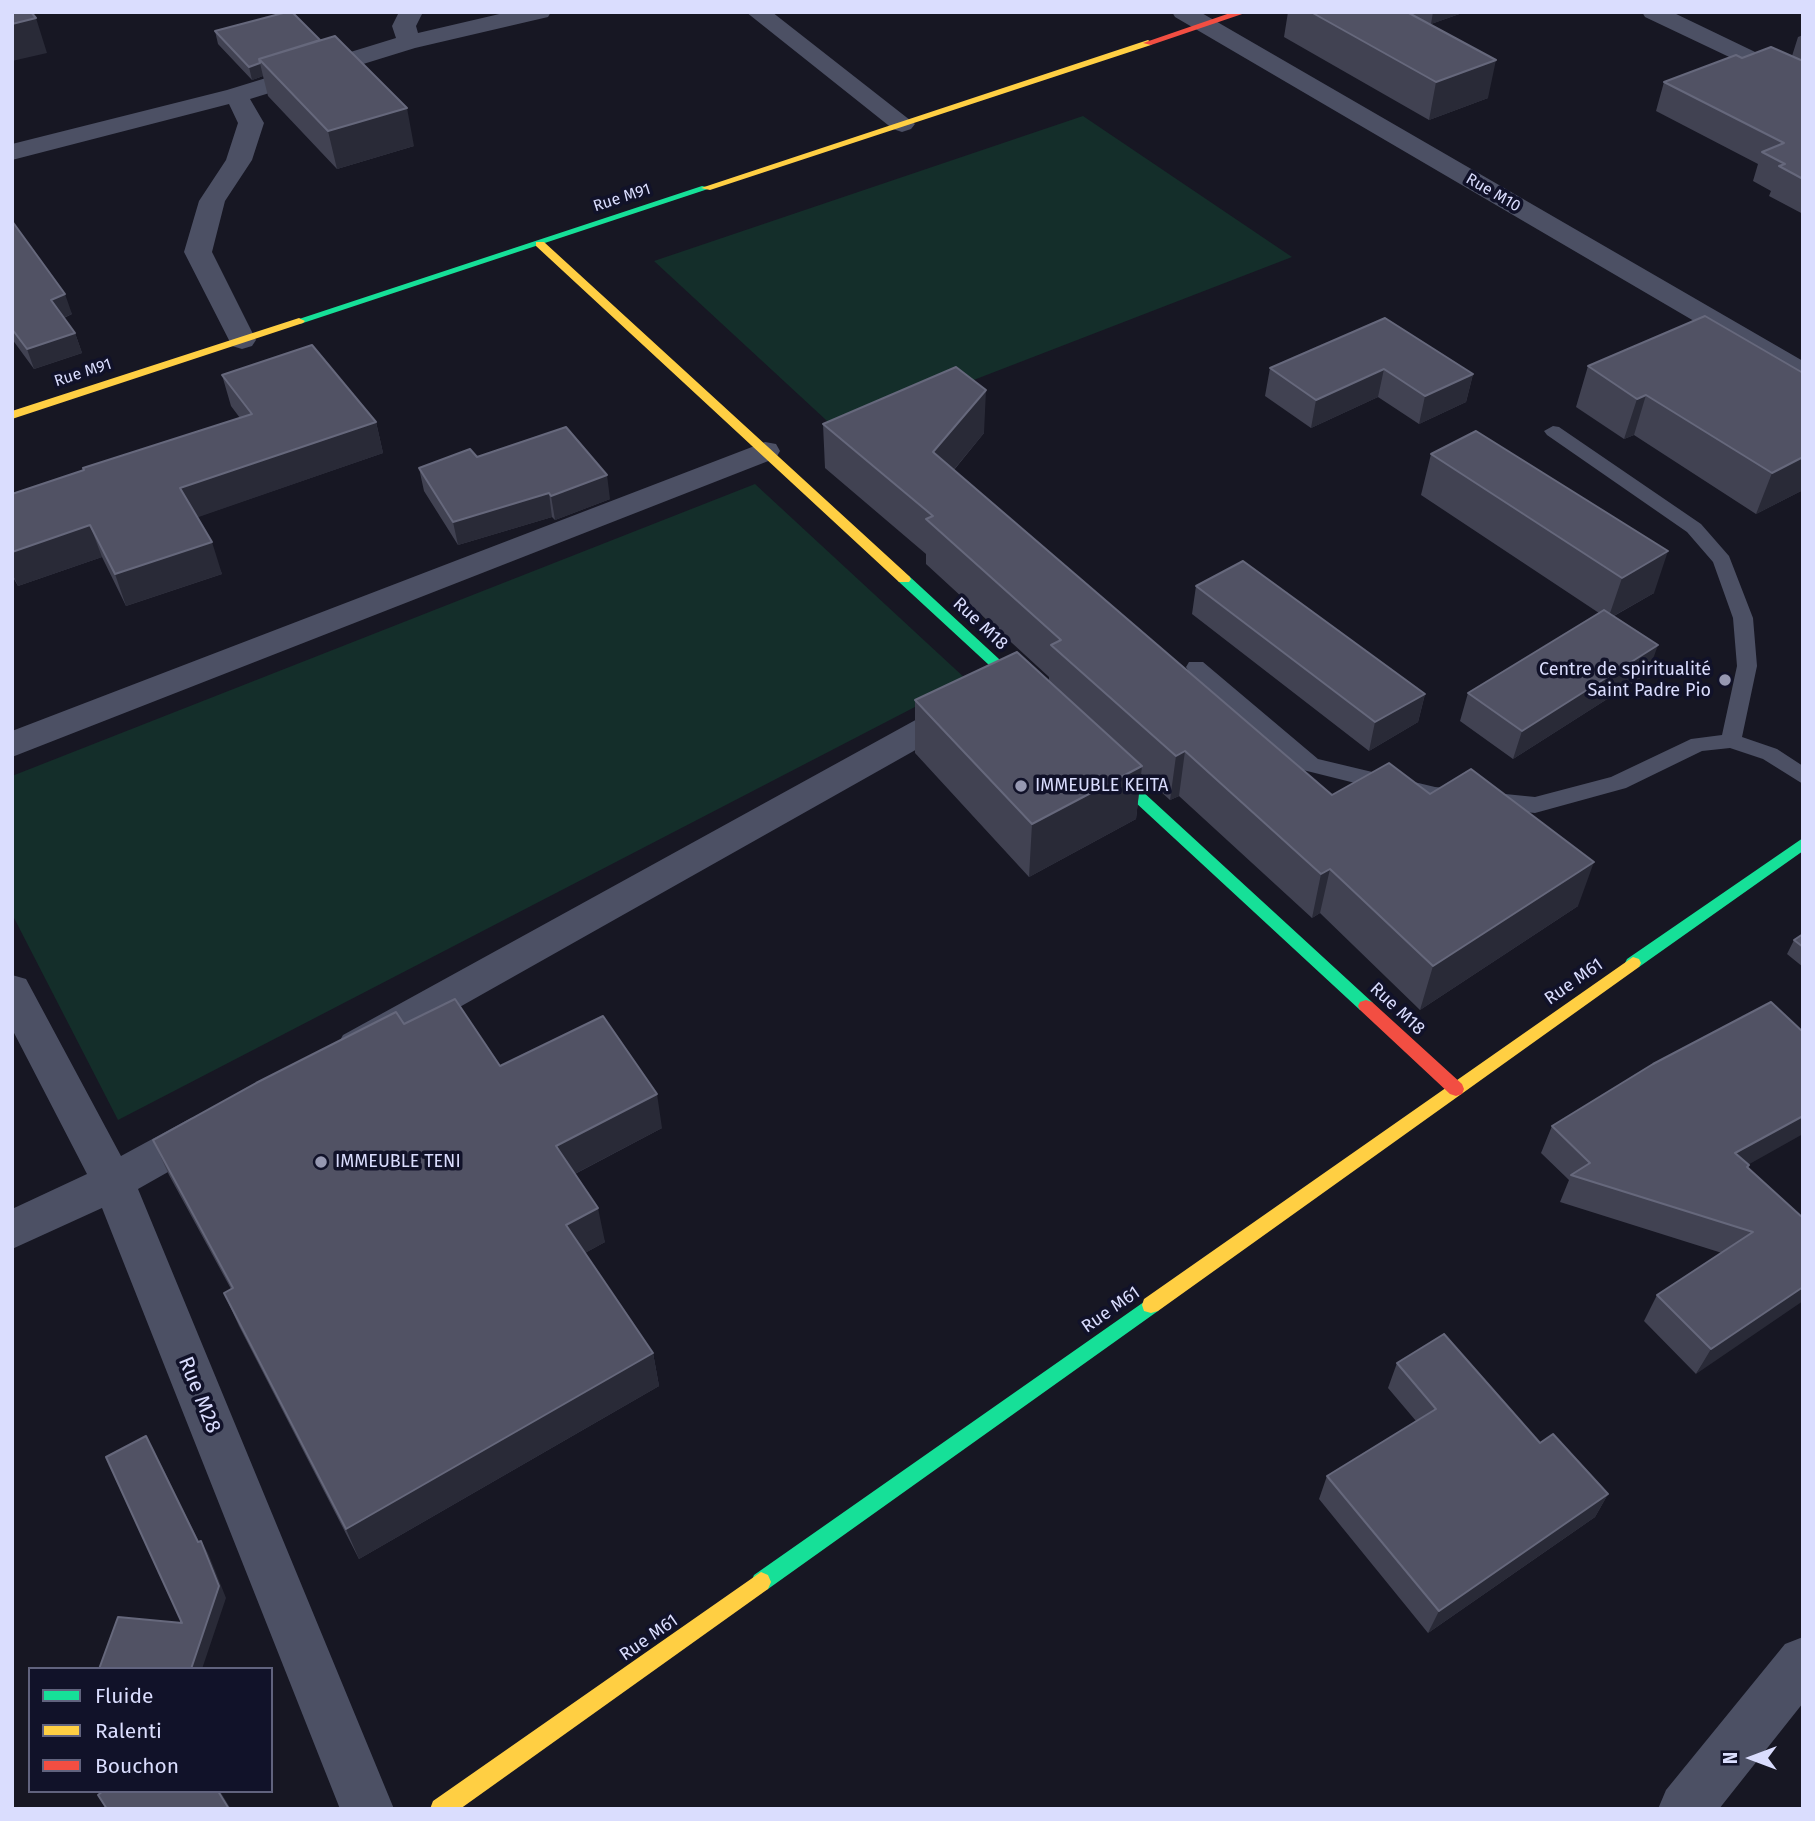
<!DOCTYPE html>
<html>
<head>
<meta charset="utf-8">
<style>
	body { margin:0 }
	#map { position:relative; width:1815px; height:1821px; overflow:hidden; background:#171723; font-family:"Fira Sans",sans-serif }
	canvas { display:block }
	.frame { position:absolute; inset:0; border:14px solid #daddfe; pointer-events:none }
	.legend { position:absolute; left:28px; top:1667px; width:245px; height:126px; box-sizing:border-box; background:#111229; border:2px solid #61637e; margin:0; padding:9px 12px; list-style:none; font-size:21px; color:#daddfe }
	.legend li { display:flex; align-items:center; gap:14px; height:35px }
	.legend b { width:35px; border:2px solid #61637e }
	.north { position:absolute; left:1717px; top:1723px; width:70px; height:70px; -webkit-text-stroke:5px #111229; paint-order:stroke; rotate:270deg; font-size:19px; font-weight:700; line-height:28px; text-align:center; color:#daddfe }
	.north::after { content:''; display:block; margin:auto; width:24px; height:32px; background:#daddfe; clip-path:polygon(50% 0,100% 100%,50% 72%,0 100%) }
</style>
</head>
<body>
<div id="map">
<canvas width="1815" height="1821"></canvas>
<div class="frame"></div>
<ul class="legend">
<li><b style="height:9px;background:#16e098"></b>Fluide</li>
<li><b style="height:9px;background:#ffcf43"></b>Ralenti</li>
<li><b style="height:9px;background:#f24e42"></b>Bouchon</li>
</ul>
<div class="north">N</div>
</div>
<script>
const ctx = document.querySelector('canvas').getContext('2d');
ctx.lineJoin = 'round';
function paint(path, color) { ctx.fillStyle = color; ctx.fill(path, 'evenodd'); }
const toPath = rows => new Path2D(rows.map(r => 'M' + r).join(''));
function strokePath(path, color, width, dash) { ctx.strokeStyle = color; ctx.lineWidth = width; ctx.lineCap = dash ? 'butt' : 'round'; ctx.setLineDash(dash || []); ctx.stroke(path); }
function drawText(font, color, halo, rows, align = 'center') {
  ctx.font = font + ' "Fira Sans",sans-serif'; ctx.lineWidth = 7; ctx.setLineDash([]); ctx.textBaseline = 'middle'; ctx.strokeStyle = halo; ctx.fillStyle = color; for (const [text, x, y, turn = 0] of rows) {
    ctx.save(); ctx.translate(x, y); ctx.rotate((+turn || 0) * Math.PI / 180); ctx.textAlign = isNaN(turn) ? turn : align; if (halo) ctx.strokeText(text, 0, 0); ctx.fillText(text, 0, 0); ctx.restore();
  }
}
paint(toPath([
	[1083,116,1292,257,839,432,654,261],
	[755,484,967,680,118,1120,12,914,12,776]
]), '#142e2a');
paint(toPath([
	[1553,426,1559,427,1701,524,1729,556,1753,618,1757,666,1742,737,1777,749,1803,766,1803,784,1763,759,1730,748,1702,751,1626,788,1535,813,1435,803,1303,770,1189,672,1186,667,1189,662,1203,662,1318,759,1435,787,1535,797,1611,777,1691,739,1722,735,1737,666,1733,618,1713,562,1687,532,1547,435,1544,431,1553,426]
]), '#4c5064');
paint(toPath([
	[399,12,423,12,416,26,418,33,508,12,551,12,548,17,415,48,250,99,264,123,252,160,225,201,212,252,256,340,252,346,242,349,232,346,184,252,199,201,226,160,238,123,229,104,12,160,12,144,227,90,396,38,392,26,399,12],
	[746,12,772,12,915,124,911,129,902,132,893,129,746,12],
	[1172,12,1200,12,1803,361,1803,382,1793,379,1175,17,1172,12],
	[1642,12,1672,12,1803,75,1803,92,1645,17,1642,12],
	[765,442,776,444,780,451,776,458,12,757,12,731,765,442],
	[962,697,974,701,980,709,974,717,371,1057,357,1062,343,1057,337,1046,343,1035,950,701,962,697],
	[12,975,26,979,121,1156,191,1118,206,1113,221,1118,227,1130,221,1142,138,1189,394,1809,340,1809,102,1208,12,1249,12,1209,87,1174,12,1029,12,975],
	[1803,1637,1803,1703,1719,1809,1658,1809,1666,1790,1785,1644,1803,1637]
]), '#4c5064');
paint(toPath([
	[702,186,711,188,303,323,299,324,293,321,702,186],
	[904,575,909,576,1038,695,1040,698,1038,701,1028,701,899,582,897,579,899,576,904,575],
	[1100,756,1105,757,1372,1002,1374,1006,1372,1010,1360,1010,1095,765,1093,761,1095,757,1100,756],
	[1803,838,1803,851,1639,967,1627,967,1625,963,1627,959,1803,838],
	[1151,1297,1158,1299,1160,1305,1158,1311,768,1589,761,1592,754,1589,751,1582,754,1575,1151,1297]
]), '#16e098');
paint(toPath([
	[1148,40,1153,43,1151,45,710,190,701,188,1148,40],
	[536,242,544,242,909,576,911,579,909,582,899,582,536,246,536,242],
	[299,318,305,321,303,323,12,419,12,411,299,318],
	[1633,957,1639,959,1641,963,1639,967,1158,1311,1151,1313,1144,1311,1142,1305,1144,1299,1633,957],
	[761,1572,768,1575,771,1582,768,1589,460,1809,430,1809,433,1801,761,1572]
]), '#ffcf43');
paint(toPath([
	[1233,12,1248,12,1151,45,1143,43,1233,12],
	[1366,1000,1372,1002,1462,1084,1464,1089,1462,1094,1456,1096,1450,1094,1360,1010,1358,1006,1360,1002,1366,1000]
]), '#f24e42');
paint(toPath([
	[1288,12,1465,12,1431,24,1414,16,1488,98,1429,120,1284,37],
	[215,31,414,146,337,169,268,96,263,76,252,80,218,44],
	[1803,35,1803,214,1769,196,1771,191,1753,181,1758,164,1656,111,1664,82,1742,58,1792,56,1798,37],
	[12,221,72,314,64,318,75,333,82,353,34,369,12,339],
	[1705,316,1803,490,1756,514,1634,435,1624,439,1576,407,1588,366],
	[1385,318,1473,374,1466,402,1419,424,1378,397,1311,428,1265,396,1270,368],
	[222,375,376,422,383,453,197,517,222,574,126,606,102,557,18,586,14,579,12,580,12,494,240,418,231,406],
	[823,424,984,433,954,470,1332,795,1430,794,1578,906,1420,1010,1320,913,1312,918,1179,796,1170,800,1141,774,1136,819,1029,877,915,753,915,700,1049,681,1049,677,926,564,926,554,825,468],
	[1431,454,1654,593,1614,616,1648,673,1513,759,1460,721,1468,693,1599,613,1421,495],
	[477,457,610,499,555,520,552,517,458,545,424,491,419,468],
	[1196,586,1425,694,1418,722,1369,751,1192,614],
	[1803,934,1803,967,1787,954,1794,940],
	[404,1024,500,1066,662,1128,575,1174,605,1242,585,1253,653,1353,659,1386,359,1559,239,1326,224,1293,231,1289,169,1175,153,1140],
	[1552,1126,1748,1165,1748,1168,1803,1218,1696,1374,1644,1321,1657,1295,1722,1253,1560,1202,1569,1180,1541,1153],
	[1397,1363,1540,1443,1608,1494,1595,1517,1428,1633,1319,1499,1327,1476,1416,1421,1388,1388]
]), '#414252');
paint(toPath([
	[1433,12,1465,12,1431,24],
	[36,18,47,53,12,61,12,24],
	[1496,60,1488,98,1429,120,1436,82],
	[260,63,263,76,252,80,249,67],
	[407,108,414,146,337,169,328,131],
	[65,294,72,314,58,320,51,300],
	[75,333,82,353,34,369,27,349],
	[1384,369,1378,397,1311,428,1316,400],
	[1473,374,1466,402,1419,424,1425,396],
	[986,390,984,433,932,496,933,452],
	[1646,395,1634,435,1624,439,1637,399],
	[376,422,383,453,190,520,180,488],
	[1803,457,1803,490,1756,514,1772,473],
	[607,475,610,499,555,520,551,496],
	[549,493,552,517,458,545,453,522],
	[90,525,102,557,18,586,12,573,12,552],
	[212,542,222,574,126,606,115,574],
	[1668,551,1654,593,1608,619,1622,578],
	[1658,645,1648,673,1513,759,1522,731],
	[1425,694,1418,722,1369,751,1375,722],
	[1185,751,1179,796,1170,800,1176,756],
	[1142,766,1136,819,1029,877,1032,824],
	[1594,862,1578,906,1420,1010,1433,966],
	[1330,869,1320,913,1312,918,1321,874],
	[657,1094,662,1128,563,1180,556,1146],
	[1803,1116,1803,1134,1721,1180,1735,1153],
	[598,1208,605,1242,574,1259,566,1225],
	[1803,1287,1803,1301,1696,1374,1711,1349],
	[653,1353,659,1386,359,1559,346,1529],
	[146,1436,153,1448,205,1554,198,1542],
	[1608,1494,1595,1517,1428,1633,1439,1611],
	[201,1541,208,1553,226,1598,202,1669,191,1669],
	[218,1791,220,1791,231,1809,229,1809]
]), '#292a37');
const building = toPath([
	[12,12,31,12,36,18,12,24,12,12],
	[287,12,292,12,320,40,259,59,260,63,249,67,215,31,287,12],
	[1311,12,1407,12,1496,60,1436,82,1311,12],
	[335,36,407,108,328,131,259,59,335,36],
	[1771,47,1803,61,1803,179,1779,166,1785,164,1762,152,1784,143,1664,82,1736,55,1742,58,1771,47],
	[12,221,65,294,51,300,75,333,27,349,12,329,12,221],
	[1705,316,1803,373,1803,457,1772,473,1646,395,1637,399,1588,366,1705,316],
	[1385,318,1473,374,1425,396,1384,369,1316,400,1270,368,1385,318],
	[312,345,376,422,180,488,212,542,115,574,90,525,12,552,12,494,84,470,83,468,252,414,222,375,312,345],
	[956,367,986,390,933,452,1332,795,1389,763,1430,794,1471,769,1594,862,1433,966,1330,869,1321,874,1185,751,1176,756,1051,645,1061,640,926,519,933,516,823,424,956,367],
	[566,427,607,475,551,496,549,493,453,522,419,468,470,449,477,457,566,427],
	[1476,431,1668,551,1622,578,1431,454,1476,431],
	[1243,561,1425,694,1375,722,1196,586,1243,561],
	[1604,610,1658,645,1522,731,1468,693,1604,610],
	[1017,652,1142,766,1032,824,915,700,1017,652],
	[1803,934,1803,947,1794,940,1803,934],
	[455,999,500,1066,603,1016,657,1094,556,1146,598,1208,566,1225,653,1353,346,1529,224,1293,233,1288,153,1140,256,1083,396,1012,404,1024,455,999],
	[1771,1002,1803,1032,1803,1116,1735,1153,1749,1165,1747,1167,1803,1218,1803,1287,1711,1349,1657,1295,1753,1232,1571,1175,1590,1163,1552,1126,1653,1064,1771,1002],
	[1444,1334,1540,1443,1553,1434,1608,1494,1439,1611,1327,1476,1436,1409,1397,1363,1444,1334],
	[146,1436,198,1542,201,1541,219,1586,191,1669,99,1669,118,1617,182,1623,106,1457,146,1436],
	[103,1791,218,1791,229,1809,107,1809,98,1795,103,1791]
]);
paint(building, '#515264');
strokePath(building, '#66687c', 2);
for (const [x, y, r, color] of [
	[1725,680,7,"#9698b1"],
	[1021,786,7,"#9698b1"],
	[321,1162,7,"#9698b1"]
]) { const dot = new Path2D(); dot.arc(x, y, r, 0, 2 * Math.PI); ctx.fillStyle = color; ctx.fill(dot); strokePath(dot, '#111229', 2.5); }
drawText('16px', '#daddfe', '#111229', [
	["Rue M10",1493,193,30],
	["Rue M91",622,198,-18],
	["Rue M91",83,373,-18]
]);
drawText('18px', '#daddfe', '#111229', [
	["Rue M18",980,624,43],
	["Rue M61",1574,982,-35],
	["Rue M18",1397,1009,43],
	["Rue M61",1111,1310,-35],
	["Rue M61",649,1638,-35]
]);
drawText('18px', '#daddfe', '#111229', [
	["Centre de spiritualité",1711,670,"right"],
	["Saint Padre Pio",1711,691,"right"],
	["IMMEUBLE KEITA",1035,786],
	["IMMEUBLE TENI",335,1162]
], 'left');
drawText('21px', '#daddfe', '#111229', [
	["Rue M28",199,1395,68]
]);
</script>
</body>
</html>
